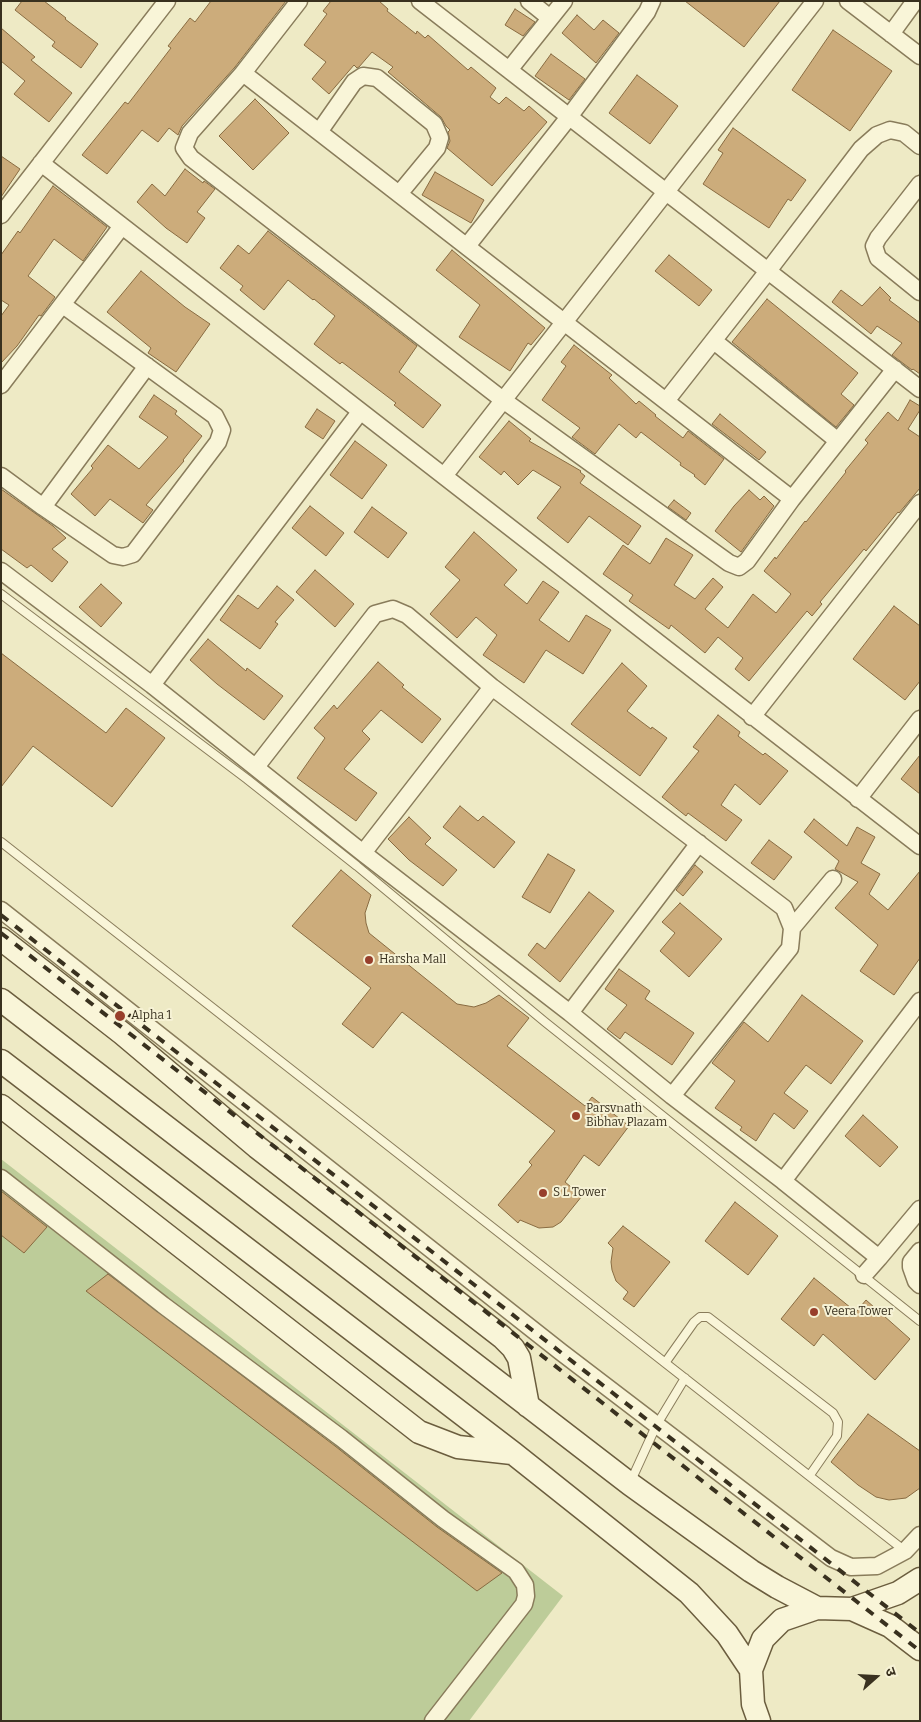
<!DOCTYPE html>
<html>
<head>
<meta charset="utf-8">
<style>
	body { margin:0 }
	#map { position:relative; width:921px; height:1722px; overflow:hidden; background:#eeeac5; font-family:Bitter,"Noto Sans Devanagari",serif }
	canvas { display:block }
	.frame { position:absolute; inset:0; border:2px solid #39311f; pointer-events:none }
	.north { position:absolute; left:851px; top:1652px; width:50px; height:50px; -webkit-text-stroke:4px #f6f2d5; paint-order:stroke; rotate:71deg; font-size:14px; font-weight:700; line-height:20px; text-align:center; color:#39311f }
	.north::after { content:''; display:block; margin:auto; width:18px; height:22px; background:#39311f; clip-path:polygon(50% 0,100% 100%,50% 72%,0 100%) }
</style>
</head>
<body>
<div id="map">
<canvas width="921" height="1722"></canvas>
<div class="frame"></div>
<div class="north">उ</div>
</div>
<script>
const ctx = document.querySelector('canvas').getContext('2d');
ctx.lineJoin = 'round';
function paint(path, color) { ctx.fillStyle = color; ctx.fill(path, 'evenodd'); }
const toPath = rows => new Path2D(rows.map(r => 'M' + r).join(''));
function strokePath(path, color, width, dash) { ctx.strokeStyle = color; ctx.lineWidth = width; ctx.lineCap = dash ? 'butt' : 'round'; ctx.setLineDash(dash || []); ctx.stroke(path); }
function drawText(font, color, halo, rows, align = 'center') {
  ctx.font = font + ' Bitter,serif'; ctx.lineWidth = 4; ctx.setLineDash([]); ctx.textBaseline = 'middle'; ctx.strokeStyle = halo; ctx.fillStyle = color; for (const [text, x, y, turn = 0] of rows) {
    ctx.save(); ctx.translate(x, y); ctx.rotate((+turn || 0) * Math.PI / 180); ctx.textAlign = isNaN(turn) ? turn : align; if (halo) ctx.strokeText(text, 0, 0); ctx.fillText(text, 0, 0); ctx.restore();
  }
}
paint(toPath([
	[1,1159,563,1596,469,1721,1,1721]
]), '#bdcc99');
const building = toPath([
	[22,1,44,1,66,18,65,19,98,44,81,68,52,46,55,42,15,10,22,1],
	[211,1,286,1,235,67,182,126,178,135,169,128,158,142,142,130,107,174,82,155,125,102,128,104,171,48,168,46,190,18,195,22,211,1],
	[331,1,379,1,388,9,387,11,416,34,417,31,425,38,428,35,468,70,471,67,496,88,490,97,499,104,506,97,524,111,529,106,547,122,492,186,447,148,450,141,448,132,450,130,446,126,441,117,388,72,393,67,372,52,359,67,357,68,354,65,329,94,312,79,326,62,304,45,327,14,323,11,331,1],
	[685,1,780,1,744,47,685,1],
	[515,9,535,22,523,36,505,25,515,9],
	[577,15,594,30,603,20,619,33,596,63,562,33,577,15],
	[1,28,35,57,31,60,72,93,49,122,14,94,25,81,1,61,1,28],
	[833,30,892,71,850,131,792,90,833,30],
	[551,54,585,79,569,100,535,76,551,54],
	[637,75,678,106,650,144,609,113,637,75],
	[255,99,289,133,253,170,219,136,255,99],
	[733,128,806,180,791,201,788,199,769,228,703,184,723,153,718,150,733,128],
	[1,156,20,169,1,197,1,156],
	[185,169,203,183,204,181,215,189,197,212,205,218,187,243,166,228,137,202,152,184,165,196,185,169],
	[435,172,484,200,471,223,422,195,435,172],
	[53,186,107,227,83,261,54,239,28,276,55,297,41,316,39,315,17,346,1,363,1,316,9,305,1,300,1,255,18,231,20,233,53,186],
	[268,231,417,346,399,372,441,405,423,428,394,405,396,403,342,362,340,364,314,344,335,316,314,299,313,300,288,280,264,310,240,290,243,286,220,268,238,245,249,254,268,231],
	[452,250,545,328,531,345,528,343,510,371,459,337,480,305,436,270,452,250],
	[669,255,712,290,699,306,655,271,669,255],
	[141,271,185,307,210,324,176,372,148,353,151,348,107,312,141,271],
	[880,287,891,298,889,300,920,323,920,374,913,369,912,370,892,355,902,343,877,326,871,334,832,302,841,290,862,306,880,287],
	[767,299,858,373,841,394,854,405,836,427,732,342,767,299],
	[574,345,612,375,609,378,636,404,639,401,656,415,655,416,683,438,688,431,724,459,705,485,694,476,695,475,680,465,681,463,641,432,636,438,619,424,595,454,572,437,580,428,542,400,566,366,561,362,574,345],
	[154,395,177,411,175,414,202,436,183,460,184,461,146,505,153,510,143,523,110,499,95,516,71,494,93,468,91,466,108,445,139,469,168,437,139,417,154,395],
	[910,400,920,406,920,410,908,429,920,437,920,488,899,513,898,512,866,551,864,549,820,602,822,604,812,616,807,611,749,681,735,669,743,658,718,637,705,653,671,625,669,629,629,601,633,595,603,574,623,545,650,564,666,538,693,555,674,585,695,599,713,578,723,587,705,609,728,628,753,594,776,613,791,594,764,571,775,557,776,559,805,521,806,522,846,472,845,471,868,443,865,440,888,412,898,421,910,400],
	[317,409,335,421,323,439,305,427,317,409],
	[720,414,766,452,759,460,712,424,720,414],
	[509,421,531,439,529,441,581,471,580,472,585,476,580,483,641,526,628,545,589,516,568,543,537,518,561,487,533,470,518,485,504,471,501,475,479,457,509,421],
	[355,441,387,465,362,499,330,475,355,441],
	[1,489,53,526,66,538,52,549,68,562,52,582,31,565,27,568,1,549,1,489],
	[749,490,760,500,764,496,774,506,741,552,715,531,734,506,749,490],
	[674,500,691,513,686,520,668,507,674,500],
	[310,506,344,533,326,556,292,528,310,506],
	[372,507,407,533,388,558,354,532,372,507],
	[474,532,517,570,504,585,527,604,543,581,559,592,539,620,569,642,586,615,611,630,583,674,546,650,524,683,483,655,497,635,476,617,457,638,430,614,460,580,445,567,474,532],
	[315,570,354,604,335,627,296,592,315,570],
	[101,584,122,603,101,627,79,607,101,584],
	[277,586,294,600,275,622,278,624,260,649,220,620,238,595,258,609,277,586],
	[894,606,920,626,920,681,905,700,853,659,894,606],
	[208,639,246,671,247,668,283,696,264,720,217,684,190,660,208,639],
	[1,653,106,733,126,708,165,738,112,807,33,746,1,787,1,653],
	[378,662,404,685,402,687,441,719,422,743,381,710,362,731,370,739,344,769,377,793,356,821,297,778,325,738,314,728,334,705,337,709,378,662],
	[622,663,647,686,627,711,651,729,652,727,667,738,640,776,571,724,622,663],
	[718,715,740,732,738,736,763,755,765,753,788,771,760,805,735,784,721,805,742,820,726,841,688,813,686,816,662,797,699,751,693,747,718,715],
	[920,755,920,794,901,779,920,755],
	[460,806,478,821,483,816,515,842,494,868,443,827,460,806],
	[409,817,431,838,425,844,457,870,443,886,409,860,388,839,409,817],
	[814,819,847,846,857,827,875,837,861,863,880,874,869,894,888,910,920,871,920,958,894,995,860,971,878,945,835,908,858,882,835,869,839,861,804,832,814,819],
	[769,840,792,857,774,880,751,863,769,840],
	[548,854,575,870,550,913,522,897,548,854],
	[695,865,703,872,683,896,676,890,695,865],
	[341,870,371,895,365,913,366,923,369,933,457,1004,474,1007,486,1003,499,995,529,1018,507,1046,585,1106,592,1097,629,1126,599,1166,584,1155,565,1182,582,1196,561,1222,553,1227,539,1228,520,1220,518,1223,498,1205,532,1165,529,1162,555,1131,402,1012,373,1048,342,1024,371,988,292,926,341,870],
	[589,892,614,911,560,982,528,955,537,943,545,949,589,892],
	[680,903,722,939,689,977,660,951,675,933,662,922,680,903],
	[619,969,650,991,645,999,694,1033,672,1065,625,1032,620,1039,607,1029,627,1005,605,989,619,969],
	[802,995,863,1041,831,1084,806,1065,784,1093,808,1111,794,1129,774,1113,756,1141,740,1130,742,1127,715,1108,735,1081,712,1063,744,1022,768,1042,802,995],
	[863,1115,898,1147,880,1167,845,1136,863,1115],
	[1,1191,47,1227,24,1253,1,1235,1,1191],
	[735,1202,778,1236,748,1275,705,1241,735,1202],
	[623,1226,670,1262,634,1307,623,1299,628,1292,616,1281,612,1270,611,1262,613,1248,608,1243,623,1226],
	[108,1274,335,1446,437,1527,502,1573,477,1591,86,1291,108,1274],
	[814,1278,856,1312,866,1300,910,1339,875,1380,823,1334,814,1346,781,1319,814,1278],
	[868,1414,920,1451,920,1488,906,1498,889,1500,876,1497,858,1485,831,1462,868,1414]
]);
paint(building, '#ccac7b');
strokePath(building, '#886b41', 1);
const lane = toPath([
	[1,594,247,779,357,866,545,1022,920,1321],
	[1,842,905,1551],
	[665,1363,694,1322,700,1317,708,1317,833,1413,838,1422,837,1436,810,1475],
	[630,1483,656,1426,685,1378]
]);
const street = toPath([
	[299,1,243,73,190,133,184,148,191,158,503,400,729,563,739,567,747,561,792,499,895,369],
	[420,1,920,389],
	[529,1,550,18],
	[848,1,920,56],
	[891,34,915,1],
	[509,70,564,1],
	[243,73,792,499],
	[319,132,354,82,363,76,377,78,434,124,440,138,437,148,399,194],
	[41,163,920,846],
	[920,184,878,238,874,246,878,258,920,292],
	[1,215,167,1],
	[467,246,569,117,647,12,652,1],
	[714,341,838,441],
	[1,385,122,226],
	[666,401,768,271,861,149,877,135,890,130,904,133,920,146],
	[1,476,43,507,113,555,123,557,133,554,218,442,222,430,215,416,63,305],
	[444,476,815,1],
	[43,507,147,366],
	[1,571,152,685,363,853,570,1013,672,1096,783,1181,879,1258,864,1275],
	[152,685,360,412],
	[752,717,920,503],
	[256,767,375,614,393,609,407,615,492,687,784,908,792,928,790,948,672,1096],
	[858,799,920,719],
	[363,853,492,687],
	[1,910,561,1352,831,1558,851,1567,877,1566,905,1551,920,1535],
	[792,928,833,879],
	[570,1013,699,843],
	[1,1178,163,1305,341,1438,443,1519,516,1571,525,1585,526,1596,524,1604,433,1721],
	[783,1181,920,1001],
	[920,1251,911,1262,911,1267,916,1281,920,1285],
	[879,1258,920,1209]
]);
const secondary = toPath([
	[1,939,123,1034,257,1147,502,1337,513,1348,519,1358,528,1406],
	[1,1000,630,1484,751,1571,777,1587,817,1608],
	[1,1061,513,1453,689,1593,727,1634,751,1670],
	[1,1106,419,1432,458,1447,512,1453],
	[852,1609,898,1593,920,1579],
	[759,1721,753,1704,751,1670,763,1639,782,1620,817,1608,852,1609,890,1626,920,1649]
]);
strokePath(lane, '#897c5b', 10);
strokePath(street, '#897c5b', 19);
strokePath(secondary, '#6b5d3e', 25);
strokePath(lane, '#f9f5d8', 8);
strokePath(street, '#f9f5d8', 16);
strokePath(secondary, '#f9f5d8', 22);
strokePath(toPath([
	[1,915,920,1633],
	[1,933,920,1651]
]), '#39311f', 4, [9, 9]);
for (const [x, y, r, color] of [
	[369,960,5,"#983f2b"],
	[120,1016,6,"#983f2b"],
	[576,1116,5,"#983f2b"],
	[543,1193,5,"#983f2b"],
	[814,1312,5,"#983f2b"]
]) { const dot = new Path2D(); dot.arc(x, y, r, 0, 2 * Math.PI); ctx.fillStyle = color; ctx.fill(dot); strokePath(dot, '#f6f2d5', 2); }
drawText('12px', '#39311f', '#f6f2d5', [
	["Harsha Mall",379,960],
	["Alpha 1",131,1016],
	["Parsvnath",586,1109],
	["Bibhav Plazam",586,1123],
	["S L Tower",553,1193],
	["Veera Tower",824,1312]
], 'left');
</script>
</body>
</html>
